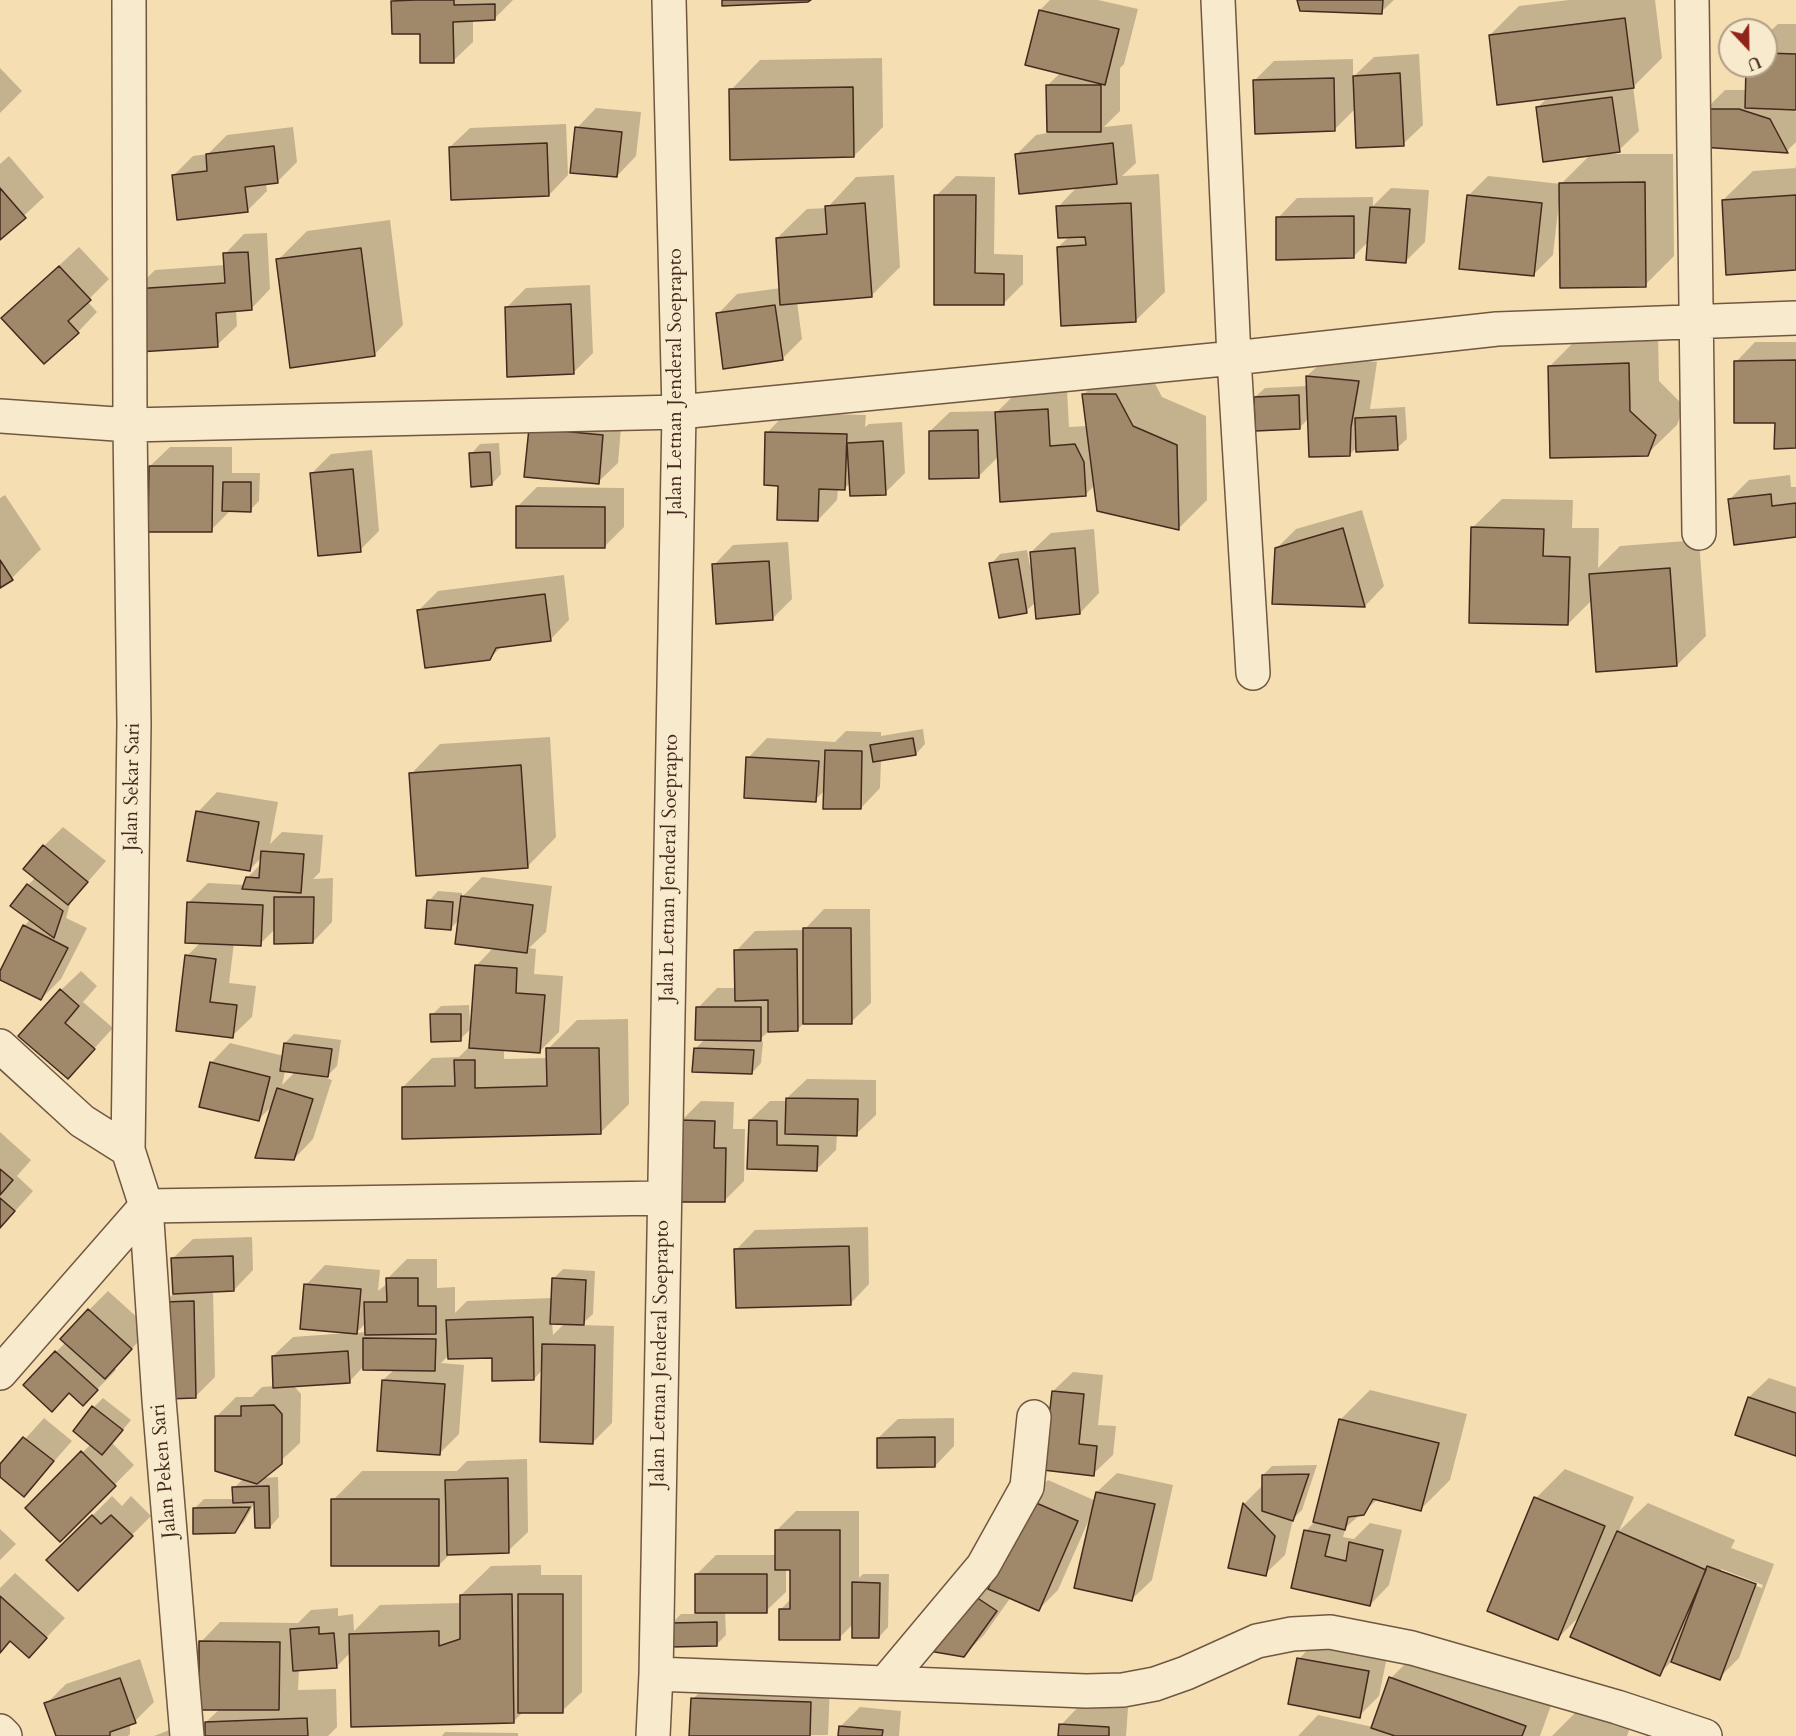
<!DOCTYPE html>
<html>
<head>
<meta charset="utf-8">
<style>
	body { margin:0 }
	#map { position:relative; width:1796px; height:1736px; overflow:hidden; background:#f5deb2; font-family:Cardo,serif }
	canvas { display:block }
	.north { position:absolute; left:1718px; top:18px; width:60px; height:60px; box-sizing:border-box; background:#f8eacd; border:2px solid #b09d87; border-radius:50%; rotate:158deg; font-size:16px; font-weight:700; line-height:24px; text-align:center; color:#432a1d }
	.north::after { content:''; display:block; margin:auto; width:21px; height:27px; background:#8f2418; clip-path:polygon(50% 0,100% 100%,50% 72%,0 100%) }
</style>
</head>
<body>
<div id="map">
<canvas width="1796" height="1736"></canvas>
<div class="north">U</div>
</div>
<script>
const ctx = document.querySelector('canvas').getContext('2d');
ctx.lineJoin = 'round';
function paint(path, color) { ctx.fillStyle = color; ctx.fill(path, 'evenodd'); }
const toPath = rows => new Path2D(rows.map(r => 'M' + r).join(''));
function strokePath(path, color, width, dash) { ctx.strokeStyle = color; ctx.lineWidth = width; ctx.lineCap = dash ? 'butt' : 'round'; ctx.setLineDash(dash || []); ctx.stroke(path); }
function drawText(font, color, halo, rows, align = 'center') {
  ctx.font = font + ' Cardo,serif'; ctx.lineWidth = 4.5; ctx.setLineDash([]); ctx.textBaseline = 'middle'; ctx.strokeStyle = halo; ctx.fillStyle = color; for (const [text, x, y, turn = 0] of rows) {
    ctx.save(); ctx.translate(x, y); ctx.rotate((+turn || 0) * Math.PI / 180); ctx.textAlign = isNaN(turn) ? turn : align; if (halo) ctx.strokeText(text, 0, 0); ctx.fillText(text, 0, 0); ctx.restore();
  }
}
paint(toPath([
	[394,0,513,0,494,19,473,20,473,42,453,61,421,32,393,1],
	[1050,0,1098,0,1138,9,1124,64,1120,68,1120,111,1104,127,1132,124,1136,163,1122,176,1159,174,1165,292,1135,321,1058,247,1070,236,1058,207,1078,186,1017,154,1036,135,1048,133,1048,85,1061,72,1040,10],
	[1299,0,1394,0,1381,12],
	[1569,0,1655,0,1662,58,1633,87,1639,131,1619,150,1603,152,1603,154,1673,154,1674,256,1645,285,1561,202,1559,202,1553,255,1533,275,1468,196,1488,176,1561,184,1591,154,1537,108,1548,97,1490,35,1519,6],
	[1778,24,1796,24,1796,109,1794,108,1796,113,1796,142,1787,151,1705,110,1725,90,1747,90,1748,66,1766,66,1766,35],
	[1419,54,1423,125,1403,144,1356,108,1335,129,1254,81,1274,61,1353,59,1353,77,1374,57],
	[882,58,883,127,854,156,731,90,760,60],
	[0,68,22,91,0,113],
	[596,108,641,112,636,156,617,176,577,128],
	[566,124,568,175,549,195,450,147,470,128],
	[293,127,297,162,277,182,266,183,267,191,247,211,174,175,193,156,208,154,227,135],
	[9,156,44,197,0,238,0,164],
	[1795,166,1796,166,1796,269,1723,200,1753,171,1796,168],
	[894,175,900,267,871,296,797,302,802,339,782,359,718,314,737,294,781,288,777,238,807,209,827,208,856,177],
	[956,176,995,177,994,254,1023,255,1023,284,1003,304,936,304,936,196],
	[1391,188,1429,190,1425,242,1405,262,1369,241,1353,257,1278,218,1297,198,1373,197,1373,206],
	[390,220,403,325,374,355,278,260,307,231],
	[267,233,270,289,251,309,236,310,237,326,217,345,135,290,155,270,225,265,225,254,244,234],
	[79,247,109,279,87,301,97,312,78,332,23,299],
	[590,285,593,353,573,373,506,308,526,288],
	[1658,335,1659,381,1684,406,1677,425,1647,454,1550,366,1579,337],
	[1755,342,1796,342,1796,447,1736,362],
	[1327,357,1377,362,1370,409,1405,407,1407,439,1397,448,1358,446,1349,455,1309,418,1299,428,1255,397,1265,388,1308,386,1307,376],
	[1113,366,1146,366,1162,397,1206,416,1207,500,1178,529,1095,485,1085,495,999,456,979,476,930,431,950,412,998,411,1016,393,1067,390,1069,427,1088,426,1083,395],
	[550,409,622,416,618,463,598,482,525,475],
	[786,413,866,415,865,427,869,424,902,422,905,473,885,493,851,482,845,488,838,488,837,500,818,520,780,485,767,433],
	[499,443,501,474,492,484,471,454,480,444],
	[170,447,232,447,232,473,260,473,259,501,250,510,231,510,211,530,150,466],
	[372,450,379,531,360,550,311,474,331,454],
	[1790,475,1791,487,1796,487,1796,535,1729,500,1749,480],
	[537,487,624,488,624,527,604,547,517,507],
	[5,495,41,549,12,578,0,586,0,498],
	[1502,499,1573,500,1572,528,1599,528,1598,568,1620,546,1699,540,1706,636,1677,665,1593,599,1568,624,1472,528],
	[1362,510,1384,586,1365,606,1274,602,1276,549,1296,529],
	[1094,529,1099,593,1080,613,1036,602,1026,611,991,564,1000,554,1027,550,1030,566,1032,566,1031,552,1051,533],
	[788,542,792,599,772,619,714,565,733,545],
	[564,575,569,620,550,640,502,646,489,659,419,610,438,591],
	[923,729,925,744,916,754,881,760,880,788,861,808,825,790,815,800,748,758,767,738,835,742,846,731,881,732,881,736],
	[550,737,556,837,527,867,411,774,440,744],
	[217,792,278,802,270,844,282,832,323,835,320,872,313,879,333,878,332,922,313,942,275,929,260,944,234,943,229,983,256,986,252,1017,232,1036,177,1029,187,956,201,942,188,903,208,883,245,885,247,878,262,863,262,857,250,869,198,812],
	[63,827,106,861,71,901,66,918,87,928,61,979,41,999,0,978,0,974,24,926,31,919,28,885,36,877,44,846],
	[482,877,552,886,546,932,529,948,536,949,534,974,563,976,559,1032,540,1051,504,1049,504,1059,548,1058,548,1049,577,1020,628,1019,629,1104,600,1133,403,1087,432,1058,459,1057,470,1046,472,1028,460,1039,432,1015,441,1006,469,1005,470,1023,472,1023,476,966,494,947,459,920,451,928,429,901,438,891,462,893,462,897],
	[824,909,870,909,871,1003,851,1022,804,1023,797,1030,769,1031,758,1041,763,1042,761,1063,752,1073,695,1049,706,1038,698,1008,717,988,736,988,736,951,755,931,804,930],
	[81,971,97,986,83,1002,113,1028,68,1077,61,990],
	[294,1034,341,1040,337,1066,328,1075,320,1076,332,1080,313,1139,294,1159,273,1105,259,1119,211,1063,230,1043,284,1056,285,1043],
	[285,1071,295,1072,282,1085],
	[807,1079,876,1080,876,1115,856,1134,837,1134,836,1150,817,1169,748,1167,750,1120,770,1101,787,1101,787,1098],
	[701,1101,734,1102,733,1129,745,1129,744,1181,724,1201,682,1120],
	[0,1132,31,1160,17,1176,33,1191,0,1228],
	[868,1227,869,1284,850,1304,736,1250,755,1230],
	[252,1237,253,1270,234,1290,213,1291,215,1377,196,1396,165,1302,174,1293,173,1258,193,1239],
	[407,1259,437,1259,437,1288,455,1287,455,1313,467,1301,553,1298,554,1278,563,1269,595,1271,593,1314,581,1325,614,1326,612,1423,593,1442,543,1369,534,1379,494,1356,449,1355,441,1363,464,1365,459,1434,440,1453,383,1380,395,1369,362,1368,350,1381,293,1385,301,1394,300,1443,262,1478,278,1477,279,1517,270,1527,255,1502,244,1522,234,1532,194,1509,204,1499,234,1499,234,1488,244,1478,216,1417,236,1397,252,1397,262,1387,275,1386,273,1356,293,1337,348,1333,306,1285,325,1265,380,1270,378,1291,388,1283,388,1278],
	[552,1322,565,1323,553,1335],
	[366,1323,366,1332,356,1333],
	[108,1291,150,1329,114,1368,116,1370,83,1404,56,1352,66,1342,89,1310],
	[1073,1372,1103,1375,1098,1425,1116,1426,1113,1455,1093,1474,1053,1391],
	[1769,1378,1796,1387,1796,1455,1737,1434,1749,1397],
	[1370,1390,1467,1414,1450,1480,1421,1509,1378,1499,1346,1527,1343,1537,1354,1539,1370,1523,1402,1530,1389,1585,1370,1605,1293,1587,1306,1531,1314,1522,1340,1420],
	[103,1398,131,1420,112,1443,134,1465,60,1540,27,1508,91,1444,94,1407],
	[44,1418,72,1441,24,1495,0,1475,0,1467],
	[954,1418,954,1446,935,1466,878,1438,898,1419],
	[527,1459,528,1532,508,1551,451,1553,439,1565,333,1500,362,1471,457,1471,467,1461],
	[1317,1465,1302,1510,1293,1519,1285,1555,1265,1574,1230,1567,1244,1504,1263,1485,1263,1475,1272,1466],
	[1565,1469,1634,1497,1619,1531,1648,1503,1735,1540,1731,1548,1774,1564,1739,1658,1719,1678,1672,1661,1659,1674,1582,1614,1557,1639,1536,1498],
	[1721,1569,1763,1585,1762,1588,1721,1573],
	[1117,1473,1173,1485,1152,1580,1132,1599,1091,1515,1058,1590,1039,1609,1011,1597,984,1635,964,1655,932,1650,1028,1499,1048,1480,1096,1501,1097,1492],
	[112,1496,122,1506,131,1496,151,1516,78,1589,48,1560],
	[796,1511,859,1511,859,1578,863,1574,889,1574,888,1627,879,1637,853,1624,839,1638,780,1610,791,1599,792,1569,786,1569,786,1592,766,1611,725,1611,726,1635,716,1645,671,1624,681,1614,696,1614,696,1575,716,1555,777,1555,777,1530],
	[0,1529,16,1544,0,1560],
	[541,1565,541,1575,582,1575,582,1692,562,1711,524,1711,513,1722,351,1652,336,1667,299,1669,298,1690,336,1689,337,1727,328,1736,207,1736,206,1722,220,1709,201,1642,220,1622,298,1623,311,1610,338,1608,338,1616,353,1614,354,1631,380,1605,462,1603,461,1595,491,1566],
	[15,1573,65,1618,29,1656,11,1640,0,1652,0,1588],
	[1318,1639,1388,1652,1379,1696,1359,1716,1299,1659],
	[1420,1649,1554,1697,1540,1736,1298,1736,1318,1715,1373,1727,1391,1678],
	[140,1659,154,1702,135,1721,130,1723,130,1734,128,1736,57,1736,46,1704,66,1684],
	[712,1679,830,1683,828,1735,691,1736,693,1699],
	[1080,1705,1128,1708,1126,1736,1060,1736,1061,1725],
	[860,1707,901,1711,899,1736,840,1736,841,1726],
	[1581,1707,1630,1728,1627,1736,1552,1736],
	[172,1729,174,1736,154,1736],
	[445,1732,518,1733,518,1736,442,1736]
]), '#0003');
const building = toPath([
	[416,0,454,0,454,5,495,4,495,20,453,22,454,63,420,63,420,34,392,34,391,1,416,0],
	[722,0,811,0,808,2,722,6,722,0],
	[1297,0,1383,0,1382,14,1300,11,1297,0],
	[1039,10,1119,29,1105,85,1025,65,1039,10],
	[1625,18,1634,88,1497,105,1489,35,1625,18],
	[1766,53,1796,54,1796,110,1745,108,1746,66,1766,66,1766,53],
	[1400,73,1404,146,1356,148,1353,76,1400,73],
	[1334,78,1335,131,1255,134,1253,80,1334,78],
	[1046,85,1101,85,1101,132,1047,132,1046,85],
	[853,87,854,157,730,160,729,89,853,87],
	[1612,97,1620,152,1543,162,1536,107,1612,97],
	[1704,109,1739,109,1770,119,1788,153,1701,147,1704,109],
	[575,127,622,132,617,177,570,173,575,127],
	[547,143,549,196,451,200,449,147,547,143],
	[1113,143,1117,184,1019,194,1015,154,1113,143],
	[274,146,278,183,245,187,248,212,177,220,172,175,207,171,206,154,274,146],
	[1645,182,1646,287,1560,288,1559,183,1645,182],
	[0,188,26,218,0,240,0,188],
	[934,195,976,195,975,273,1004,274,1004,305,934,305,934,195],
	[1467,195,1542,203,1534,276,1459,269,1467,195],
	[1796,195,1796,270,1726,275,1722,200,1796,195],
	[865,203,872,297,780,305,776,238,827,234,825,206,865,203],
	[1131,203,1136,322,1061,326,1057,247,1086,245,1085,237,1058,238,1056,206,1131,203],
	[1370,207,1410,209,1406,263,1366,260,1370,207],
	[1354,216,1354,258,1276,260,1276,217,1354,216],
	[361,248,375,356,290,368,276,259,361,248],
	[248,252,252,310,216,313,218,347,138,352,134,289,225,283,223,253,248,252],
	[59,266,91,300,68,321,79,333,44,364,1,318,59,266],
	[571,304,574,374,507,377,505,307,571,304],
	[775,305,783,360,723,369,716,313,775,305],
	[1796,360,1796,448,1774,449,1775,423,1734,423,1734,361,1796,360],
	[1629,363,1630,411,1656,435,1648,456,1550,458,1548,366,1629,363],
	[1306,376,1359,381,1351,427,1350,456,1309,457,1306,376],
	[1082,394,1116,394,1133,426,1177,445,1179,530,1097,511,1082,394],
	[1299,395,1300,429,1255,431,1254,397,1299,395],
	[1048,409,1050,446,1075,444,1084,462,1086,496,1000,502,995,412,1048,409],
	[1396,416,1398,450,1356,452,1355,418,1396,416],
	[529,428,603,435,599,484,524,477,529,428],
	[978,430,979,478,929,479,929,431,978,430],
	[765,432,847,434,845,490,819,489,818,521,777,520,778,486,764,485,765,432],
	[883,441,886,495,850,496,847,443,883,441],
	[490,452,492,485,471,487,469,453,490,452],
	[149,466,213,466,212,532,148,532,149,466],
	[353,469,361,552,318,556,310,473,353,469],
	[223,482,251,482,251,512,222,511,223,482],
	[1771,494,1772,506,1796,503,1796,537,1734,545,1728,499,1771,494],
	[516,506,605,507,605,548,516,548,516,506],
	[1471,527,1544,529,1543,556,1570,557,1568,625,1469,623,1471,527],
	[1343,528,1365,607,1272,604,1275,548,1343,528],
	[1075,548,1080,614,1036,619,1030,552,1075,548],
	[1018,559,1027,613,999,618,989,563,1018,559],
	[0,560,13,580,0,588,0,560],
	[769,561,773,620,716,624,712,564,769,561],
	[1670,568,1677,666,1596,672,1589,574,1670,568],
	[545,594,551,641,496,648,490,660,425,668,417,610,545,594],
	[913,738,916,755,873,762,870,745,913,738],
	[825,750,862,751,861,809,823,809,825,750],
	[746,757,819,761,816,802,744,798,746,757],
	[521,765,528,868,416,876,409,773,521,765],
	[196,811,259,822,250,871,187,861,196,811],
	[43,845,88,882,68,905,23,869,43,845],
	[261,851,304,854,301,893,242,889,246,877,259,878,261,851],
	[27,884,63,911,54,938,10,906,27,884],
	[461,896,533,905,527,953,455,944,461,896],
	[274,897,314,897,313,943,274,944,274,897],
	[427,900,453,902,451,930,425,928,427,900],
	[187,902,263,905,261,946,185,943,187,902],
	[23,925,68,948,41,1000,0,980,0,971,23,925],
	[803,928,851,928,852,1024,803,1024,803,928],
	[797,949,798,1031,768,1032,768,1000,735,1001,734,950,797,949],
	[185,955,216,959,210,1002,237,1005,233,1038,176,1031,185,955],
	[475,965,517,968,516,993,545,995,540,1053,469,1048,475,965],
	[60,989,79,1006,65,1023,95,1049,68,1079,18,1036,60,989],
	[696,1007,761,1007,761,1041,695,1040,696,1007],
	[430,1014,461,1014,461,1041,431,1042,430,1014],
	[284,1043,332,1049,328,1077,280,1071,284,1043],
	[546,1048,599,1048,601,1134,402,1139,402,1087,455,1086,454,1060,475,1060,475,1088,547,1086,546,1048],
	[694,1048,754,1050,752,1074,692,1072,694,1048],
	[210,1062,270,1077,259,1121,199,1107,210,1062],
	[277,1088,313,1099,294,1160,255,1158,277,1088],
	[786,1098,858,1099,857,1136,785,1134,786,1098],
	[680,1120,715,1121,714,1148,726,1148,725,1202,679,1202,680,1120],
	[749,1120,777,1121,777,1145,818,1146,817,1171,747,1169,749,1120],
	[0,1169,13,1180,0,1195,0,1169],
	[0,1198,15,1211,0,1228,0,1198],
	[849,1246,851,1305,736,1308,734,1249,849,1246],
	[233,1256,234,1291,173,1294,171,1258,233,1256],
	[386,1278,418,1278,418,1306,436,1306,436,1334,365,1335,364,1302,387,1302,386,1278],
	[552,1278,586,1280,584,1325,550,1324,552,1278],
	[304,1284,361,1289,357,1334,300,1329,304,1284],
	[194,1301,196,1398,166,1399,163,1302,194,1301],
	[88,1309,132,1349,105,1379,60,1339,88,1309],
	[533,1317,534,1380,492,1381,492,1358,448,1359,446,1320,533,1317],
	[363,1338,436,1339,435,1371,363,1370,363,1338],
	[542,1344,595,1345,593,1444,540,1442,542,1344],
	[55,1351,98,1390,83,1406,69,1393,52,1412,23,1385,55,1351],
	[348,1351,350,1383,273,1388,272,1356,348,1351],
	[382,1380,445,1384,440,1455,377,1451,382,1380],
	[1052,1391,1084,1394,1079,1444,1097,1446,1094,1476,1043,1470,1052,1391],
	[1748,1397,1796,1413,1796,1456,1735,1435,1748,1397],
	[274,1405,282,1414,282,1464,257,1484,215,1471,215,1416,241,1416,241,1406,274,1405],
	[92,1406,123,1430,102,1455,73,1431,92,1406],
	[1339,1419,1439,1443,1421,1511,1373,1499,1364,1515,1348,1517,1345,1530,1313,1522,1339,1419],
	[23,1437,54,1461,24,1497,0,1477,0,1464,23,1437],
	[935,1437,935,1467,877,1468,877,1438,935,1437],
	[81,1451,116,1486,60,1542,25,1508,81,1451],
	[1309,1474,1293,1521,1262,1511,1262,1475,1309,1474],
	[508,1478,509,1553,447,1555,445,1480,508,1478],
	[269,1486,270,1528,255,1528,254,1502,233,1503,232,1487,269,1486],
	[1096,1492,1155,1504,1132,1601,1074,1588,1096,1492],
	[1534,1497,1605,1526,1558,1640,1487,1611,1534,1497],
	[331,1499,439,1499,439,1566,331,1566,331,1499],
	[1027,1499,1078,1521,1039,1611,988,1589,1027,1499],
	[1243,1503,1275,1536,1266,1576,1228,1568,1243,1503],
	[250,1507,235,1533,193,1534,193,1508,250,1507],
	[92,1515,101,1524,111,1515,133,1536,78,1591,46,1560,92,1515],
	[775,1530,840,1530,840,1640,779,1640,779,1609,790,1609,790,1570,775,1570,775,1530],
	[1304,1530,1330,1535,1325,1556,1346,1561,1349,1542,1383,1550,1370,1606,1291,1588,1304,1530],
	[1617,1531,1706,1570,1660,1676,1570,1637,1617,1531],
	[1707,1566,1756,1584,1720,1680,1671,1662,1707,1566],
	[695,1574,767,1574,767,1613,695,1613,695,1574],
	[852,1582,880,1583,879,1638,852,1638,852,1582],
	[970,1593,997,1611,964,1657,929,1651,970,1593],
	[512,1594,514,1723,351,1727,349,1634,439,1631,439,1646,460,1639,460,1595,512,1594],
	[518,1594,563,1594,563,1713,518,1713,518,1594],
	[0,1596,47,1638,29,1658,10,1641,0,1653,0,1596],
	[717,1622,717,1646,670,1647,670,1623,717,1622],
	[319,1627,319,1634,334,1633,337,1668,293,1671,290,1629,319,1627],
	[199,1641,280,1642,279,1710,199,1710,199,1641],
	[1297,1658,1369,1671,1360,1718,1288,1704,1297,1658],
	[1389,1677,1526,1726,1522,1736,1395,1736,1371,1728,1389,1677],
	[120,1678,136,1723,110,1732,110,1736,56,1736,44,1703,120,1678],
	[691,1698,811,1702,810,1736,689,1736,691,1698],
	[307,1718,308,1736,205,1736,205,1722,307,1718],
	[1059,1724,1109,1727,1109,1736,1058,1736,1059,1724],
	[839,1726,883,1730,882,1736,838,1736,839,1726]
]);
paint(building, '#a0886a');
strokePath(building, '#432a1d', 1.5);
const minor = toPath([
	[129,0,130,425,134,724,128,1150,146,1206,159,1400,187,1736],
	[1218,0,1234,358,1253,673],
	[1692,0,1699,533],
	[0,416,130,425,679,412,1234,358,1497,329,1796,318],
	[0,1046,82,1121,128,1150],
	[0,1373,146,1206,664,1198],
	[656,1674,1086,1691,1123,1690,1155,1684,1186,1673,1257,1641,1292,1634,1330,1632,1412,1648,1617,1707,1705,1736],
	[885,1683,983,1566,1027,1487,1034,1417],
	[0,1731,5,1736],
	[653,1736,656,1674,679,412,669,0]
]);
strokePath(minor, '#705742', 36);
strokePath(minor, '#f8eacd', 33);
drawText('20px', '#432a1d', '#f8eacd', [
	["Jalan Letnan Jenderal Soeprapto",676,382,-90],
	["Jalan Sekar Sari",133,787,-89],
	["Jalan Letnan Jenderal Soeprapto",670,868,-89],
	["Jalan Letnan Jenderal Soeprapto",661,1354,-89],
	["Jalan Peken Sari",165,1471,-95]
]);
</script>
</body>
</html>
